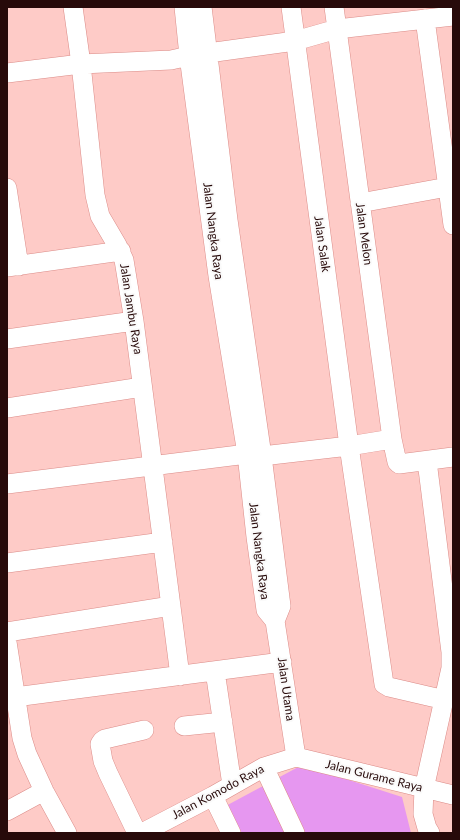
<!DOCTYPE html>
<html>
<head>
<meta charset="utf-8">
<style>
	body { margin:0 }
	#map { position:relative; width:460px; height:840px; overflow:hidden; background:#fecbc7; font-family:Lato,sans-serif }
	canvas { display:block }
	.frame { position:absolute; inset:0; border:8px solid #270a0a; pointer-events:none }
</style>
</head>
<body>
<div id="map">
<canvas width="460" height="840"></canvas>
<div class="frame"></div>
</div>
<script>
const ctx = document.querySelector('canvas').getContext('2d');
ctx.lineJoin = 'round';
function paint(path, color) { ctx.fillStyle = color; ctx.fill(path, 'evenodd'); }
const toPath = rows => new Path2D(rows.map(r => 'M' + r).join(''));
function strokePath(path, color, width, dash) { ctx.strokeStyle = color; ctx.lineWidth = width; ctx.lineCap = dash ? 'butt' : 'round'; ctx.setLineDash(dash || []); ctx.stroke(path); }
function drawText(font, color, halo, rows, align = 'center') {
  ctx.font = font + ' Lato,sans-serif'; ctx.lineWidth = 4; ctx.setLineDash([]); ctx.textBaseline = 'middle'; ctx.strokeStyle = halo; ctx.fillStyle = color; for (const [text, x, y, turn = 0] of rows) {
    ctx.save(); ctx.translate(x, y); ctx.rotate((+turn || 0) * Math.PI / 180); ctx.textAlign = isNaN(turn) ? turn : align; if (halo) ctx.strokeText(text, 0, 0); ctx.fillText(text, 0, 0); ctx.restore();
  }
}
paint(toPath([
	[302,765,402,797,411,833,235,833,222,808]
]), '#e697f0');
const minor = toPath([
	[73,7,81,64,95,195,100,216,117,245,124,260,134,321,180,676],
	[184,7,189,56,218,276,247,454,256,537,266,610,275,621],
	[202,7,228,220,262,456,281,606,275,621,296,757],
	[291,7,349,446,384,684,389,687,445,700],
	[334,7,392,439,397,462,399,464,453,457],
	[425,19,453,225],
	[208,53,295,41,337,29,453,16],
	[7,73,81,64,171,60,189,56],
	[7,188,19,266],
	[360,203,453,186],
	[7,267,121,251],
	[7,339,134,321],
	[7,408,142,387],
	[262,456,349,446,392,439],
	[427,461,451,652,451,668,424,789,423,814,427,828,430,833],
	[7,484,247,454],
	[7,563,163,542],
	[7,632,171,606],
	[7,642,22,738,27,754,44,791,67,833],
	[215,671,232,785],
	[15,697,282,662],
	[184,726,223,722],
	[296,757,453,795],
	[264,767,295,833],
	[213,796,231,833],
	[7,811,44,791],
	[137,833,108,773,103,761,100,744,102,741,105,739,144,730],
	[142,833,213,796,264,767,296,757]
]);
strokePath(minor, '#db8b87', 20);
strokePath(minor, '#fff', 19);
drawText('12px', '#270a0a', '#fafafa', [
	["Jalan Nangka Raya",213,231,83],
	["Jalan Melon",364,234,82],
	["Jalan Salak",322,244,82],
	["Jalan Jambu Raya",131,309,81],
	["Jalan Nangka Raya",259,551,83],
	["Jalan Utama",286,689,82],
	["Jalan Gurame Raya",374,776,14],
	["Jalan Komodo Raya",218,792,-28]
]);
</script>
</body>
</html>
